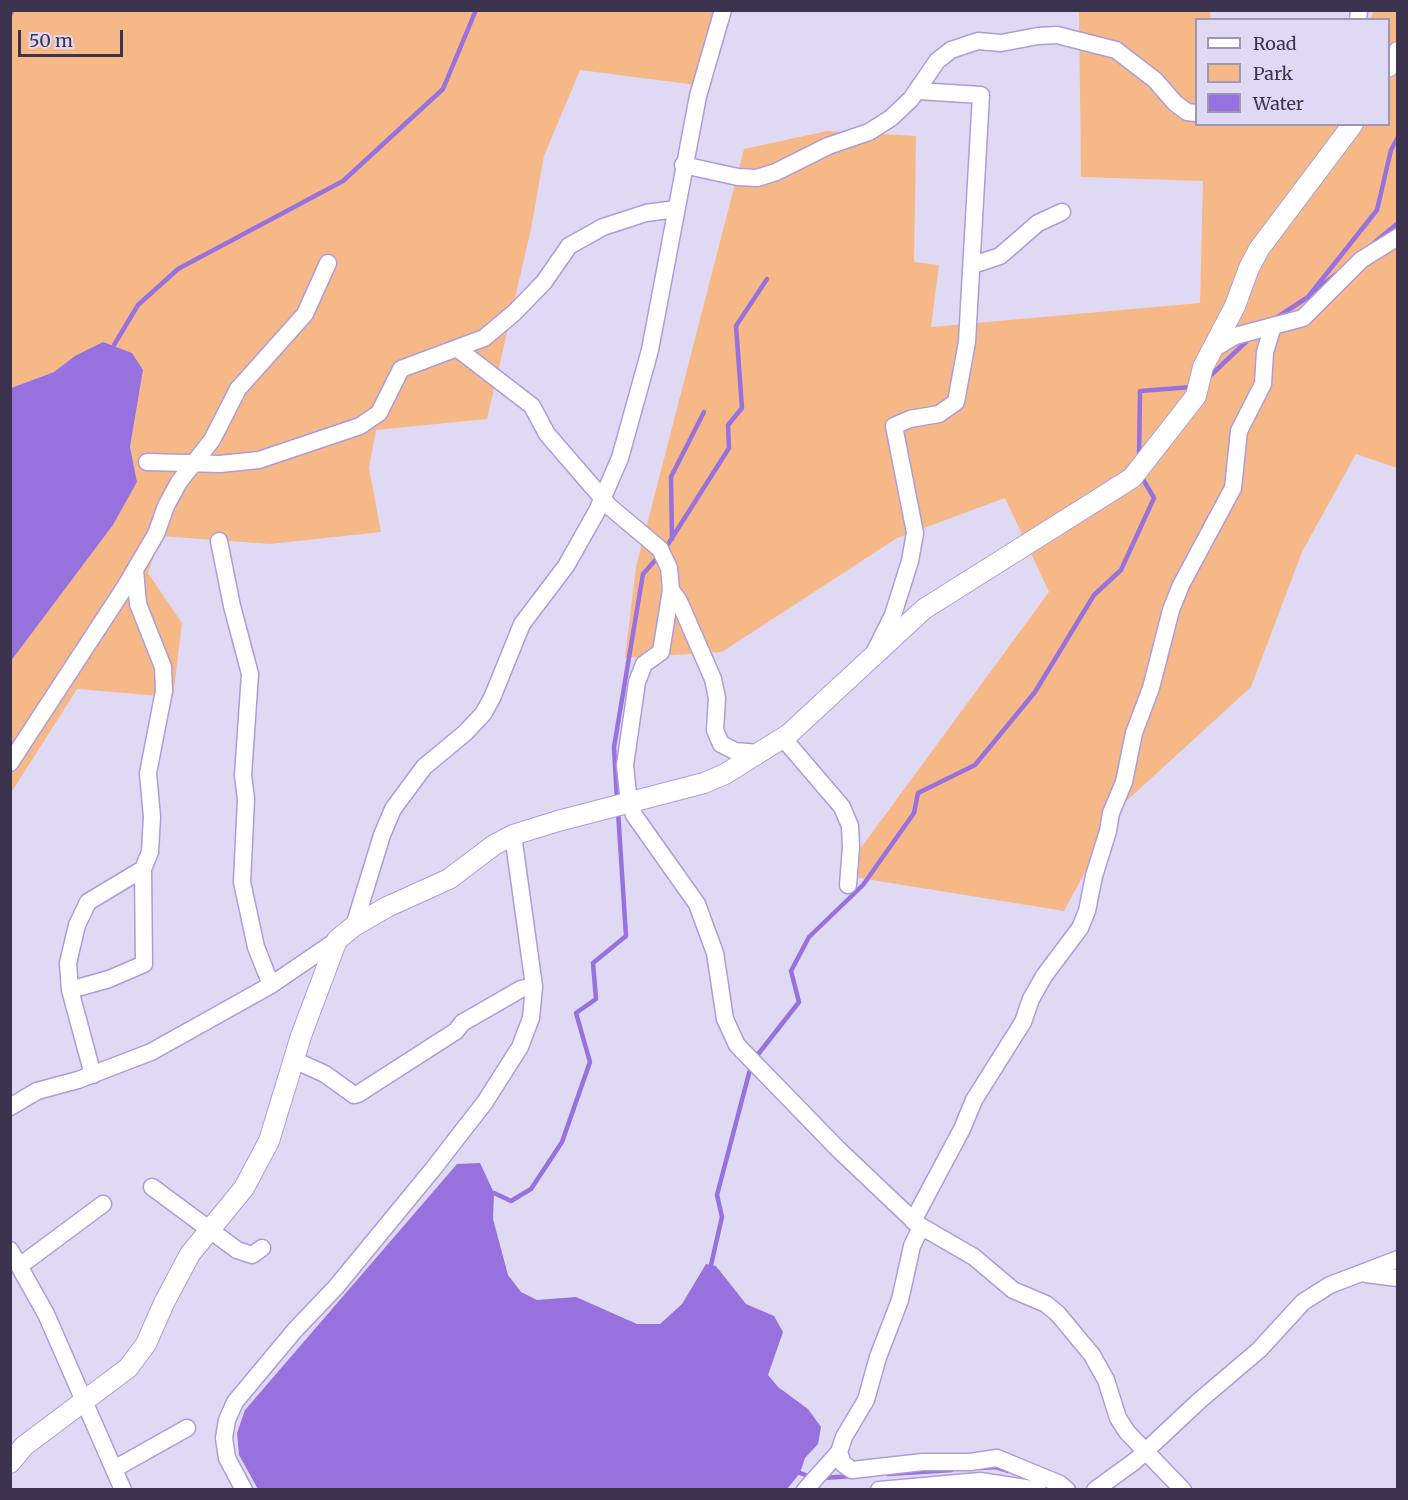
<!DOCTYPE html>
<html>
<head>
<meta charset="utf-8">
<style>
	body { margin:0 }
	#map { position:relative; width:1408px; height:1500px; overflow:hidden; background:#e0d9f4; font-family:Merriweather,serif }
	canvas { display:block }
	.frame { position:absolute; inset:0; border:12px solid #3c344f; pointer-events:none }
	.legend { position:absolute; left:1195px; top:18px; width:195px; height:108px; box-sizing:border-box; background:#e0d9f4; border:2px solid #9e97b2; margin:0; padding:8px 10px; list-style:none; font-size:18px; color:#3c344f }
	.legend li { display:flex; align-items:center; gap:12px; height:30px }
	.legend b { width:30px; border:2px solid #9e97b2 }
	.scale { position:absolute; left:18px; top:30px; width:105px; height:27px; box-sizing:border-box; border:3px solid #3c344f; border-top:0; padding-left:8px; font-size:18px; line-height:21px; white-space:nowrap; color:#3c344f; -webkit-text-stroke:4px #e0d9f4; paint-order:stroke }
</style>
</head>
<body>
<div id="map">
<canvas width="1408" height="1500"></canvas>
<div class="frame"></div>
<ul class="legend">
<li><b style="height:8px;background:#fff"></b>Road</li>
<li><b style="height:16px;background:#f7b888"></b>Park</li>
<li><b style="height:16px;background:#9771de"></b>Water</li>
</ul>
<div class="scale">50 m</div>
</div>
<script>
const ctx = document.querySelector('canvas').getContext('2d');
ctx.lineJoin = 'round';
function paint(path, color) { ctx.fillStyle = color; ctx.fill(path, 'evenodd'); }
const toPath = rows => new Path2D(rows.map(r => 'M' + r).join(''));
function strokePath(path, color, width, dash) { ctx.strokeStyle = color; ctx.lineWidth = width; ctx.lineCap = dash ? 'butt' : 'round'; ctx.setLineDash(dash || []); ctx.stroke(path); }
paint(toPath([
	[11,11,718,11,696,85,580,70,544,156,531,229,487,419,376,430,369,468,381,532,270,544,160,536,148,573,182,623,173,697,77,689,11,793,11,661,113,525,137,482,130,447,143,370,75,356,54,372,11,388],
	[1079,11,1210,11,1211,19,1196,20,1196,124,1388,124,1388,20,1371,19,1373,11,1397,11,1397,468,1356,454,1302,552,1251,687,1121,806,1064,911,841,875,1049,592,1005,498,897,538,722,652,625,658,636,567,744,149,827,131,916,136,914,262,939,265,931,327,1200,303,1203,181,1081,177]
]), '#f7b888');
paint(toPath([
	[103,342,132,353,143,370,130,447,137,482,113,525,11,661,11,388,54,372,75,356],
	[480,1163,494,1193,493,1219,508,1275,521,1292,537,1300,576,1297,637,1324,660,1324,682,1304,706,1264,716,1266,746,1304,774,1316,783,1332,768,1375,778,1387,808,1409,821,1427,818,1444,805,1458,800,1473,787,1489,258,1489,239,1455,237,1433,245,1410,457,1164]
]), '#9771de');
strokePath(toPath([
	[11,14,12,10],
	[1374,243,1398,223],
	[1316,290,1335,275],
	[1276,318,1308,297,1377,210,1391,150,1398,137],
	[114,345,138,305,178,269,343,181,443,89,476,10],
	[1209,377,1249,339],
	[1139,459,1140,391,1192,387],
	[672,539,671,477,704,412],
	[665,549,729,448,728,425,742,408,736,326,767,279],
	[617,800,614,747,643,574,659,556],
	[494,1193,511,1201,531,1189,562,1142,590,1062,576,1013,596,999,593,963,626,936,618,811],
	[711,1265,722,1217,717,1195,752,1062,799,1002,791,971,809,937,863,885,914,813,918,793,975,765,1035,692,1094,595,1121,570,1154,498,1141,476],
	[981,1468,996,1467,1008,1471],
	[800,1473,811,1477],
	[888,1474,952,1470],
	[823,1478,853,1476]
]), '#9771de', 4.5);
const minor = toPath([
	[1358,20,1359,10],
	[683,165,738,177,757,178,776,172,828,146,869,132,891,118,911,99,937,61,951,50,978,41,1001,43,1038,36,1057,35,1116,50,1155,80,1175,103,1187,112,1196,113],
	[973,265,1000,256,1038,223,1062,212],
	[458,349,532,406,547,434,610,507,660,549,669,568,671,590,661,652,644,664,637,682,625,765,628,794,634,815,697,904,715,953,725,1019,737,1045,838,1149,917,1224,974,1257,1013,1290,1046,1304,1058,1314,1092,1355,1106,1380,1118,1418,1127,1432,1183,1490],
	[1212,350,1235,336,1303,318,1361,260,1398,237],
	[147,462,220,464,259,460,360,426,379,413,401,369,484,338,514,313,544,282,569,246,603,227,646,213,676,209],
	[219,541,232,606,250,674,243,775,246,799,242,882,256,947,271,985],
	[671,590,679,601,713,679,717,698,715,730,721,744,735,751,760,753],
	[874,653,893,615,910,561,915,533,894,426,910,419,939,414,956,402,967,342,981,95,918,91],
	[783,738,842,807,850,826,851,847,848,885],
	[10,763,125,587,156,534,166,506,179,482,212,440,238,389,305,314,328,263],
	[354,926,382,835,393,809,424,767,465,733,483,714,492,698,522,624,566,566,597,511,620,458,650,350,698,96,723,10],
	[70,990,109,979,144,964,143,869],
	[294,1060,325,1074,354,1095,358,1094,456,1031,462,1023,521,989,534,986],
	[93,1075,70,990,68,963,77,925,88,902,143,869,150,852,152,817,148,773,164,691,163,667,138,604,135,570],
	[10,1107,37,1091,78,1080,151,1052,271,985,337,940],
	[152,1187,237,1250,252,1255,262,1248],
	[913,1221,962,1129,974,1100,1023,1022,1031,999,1044,976,1080,928,1087,911,1094,876,1108,831,1111,813,1124,782,1134,733,1151,688,1171,610,1181,585,1233,488,1239,431,1263,384,1265,352,1273,326],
	[921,1227,912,1246,900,1300,878,1357,866,1400,844,1437,839,1452,843,1464,852,1470,923,1462,970,1462,997,1458,1060,1484,1067,1490],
	[10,1250,46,1314,123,1490],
	[21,1265,103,1204],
	[1366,1274,1398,1278],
	[114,1469,187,1428],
	[244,1490,227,1458,224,1438,227,1420,235,1402,295,1330,336,1287,433,1169,485,1102,520,1047,531,1018,534,986,513,835],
	[805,1490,839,1452],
	[879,1490,980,1481,1038,1490],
	[1095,1490,1135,1461,1199,1401,1259,1350,1303,1302,1330,1285,1398,1259]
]);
const tertiary = toPath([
	[1388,67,1398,52],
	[10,1463,24,1446,128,1368,146,1344,164,1303,190,1254,244,1188,269,1141,301,1036,337,940,354,926,387,907,449,879,494,845,513,835,558,821,704,783,725,774,789,734,924,609,1132,478,1196,396,1203,367,1235,306,1249,268,1259,249,1353,124]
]);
strokePath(minor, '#ae9bdb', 19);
strokePath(tertiary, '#ae9bdb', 22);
strokePath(minor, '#fff', 16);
strokePath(tertiary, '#fff', 20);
</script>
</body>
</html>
